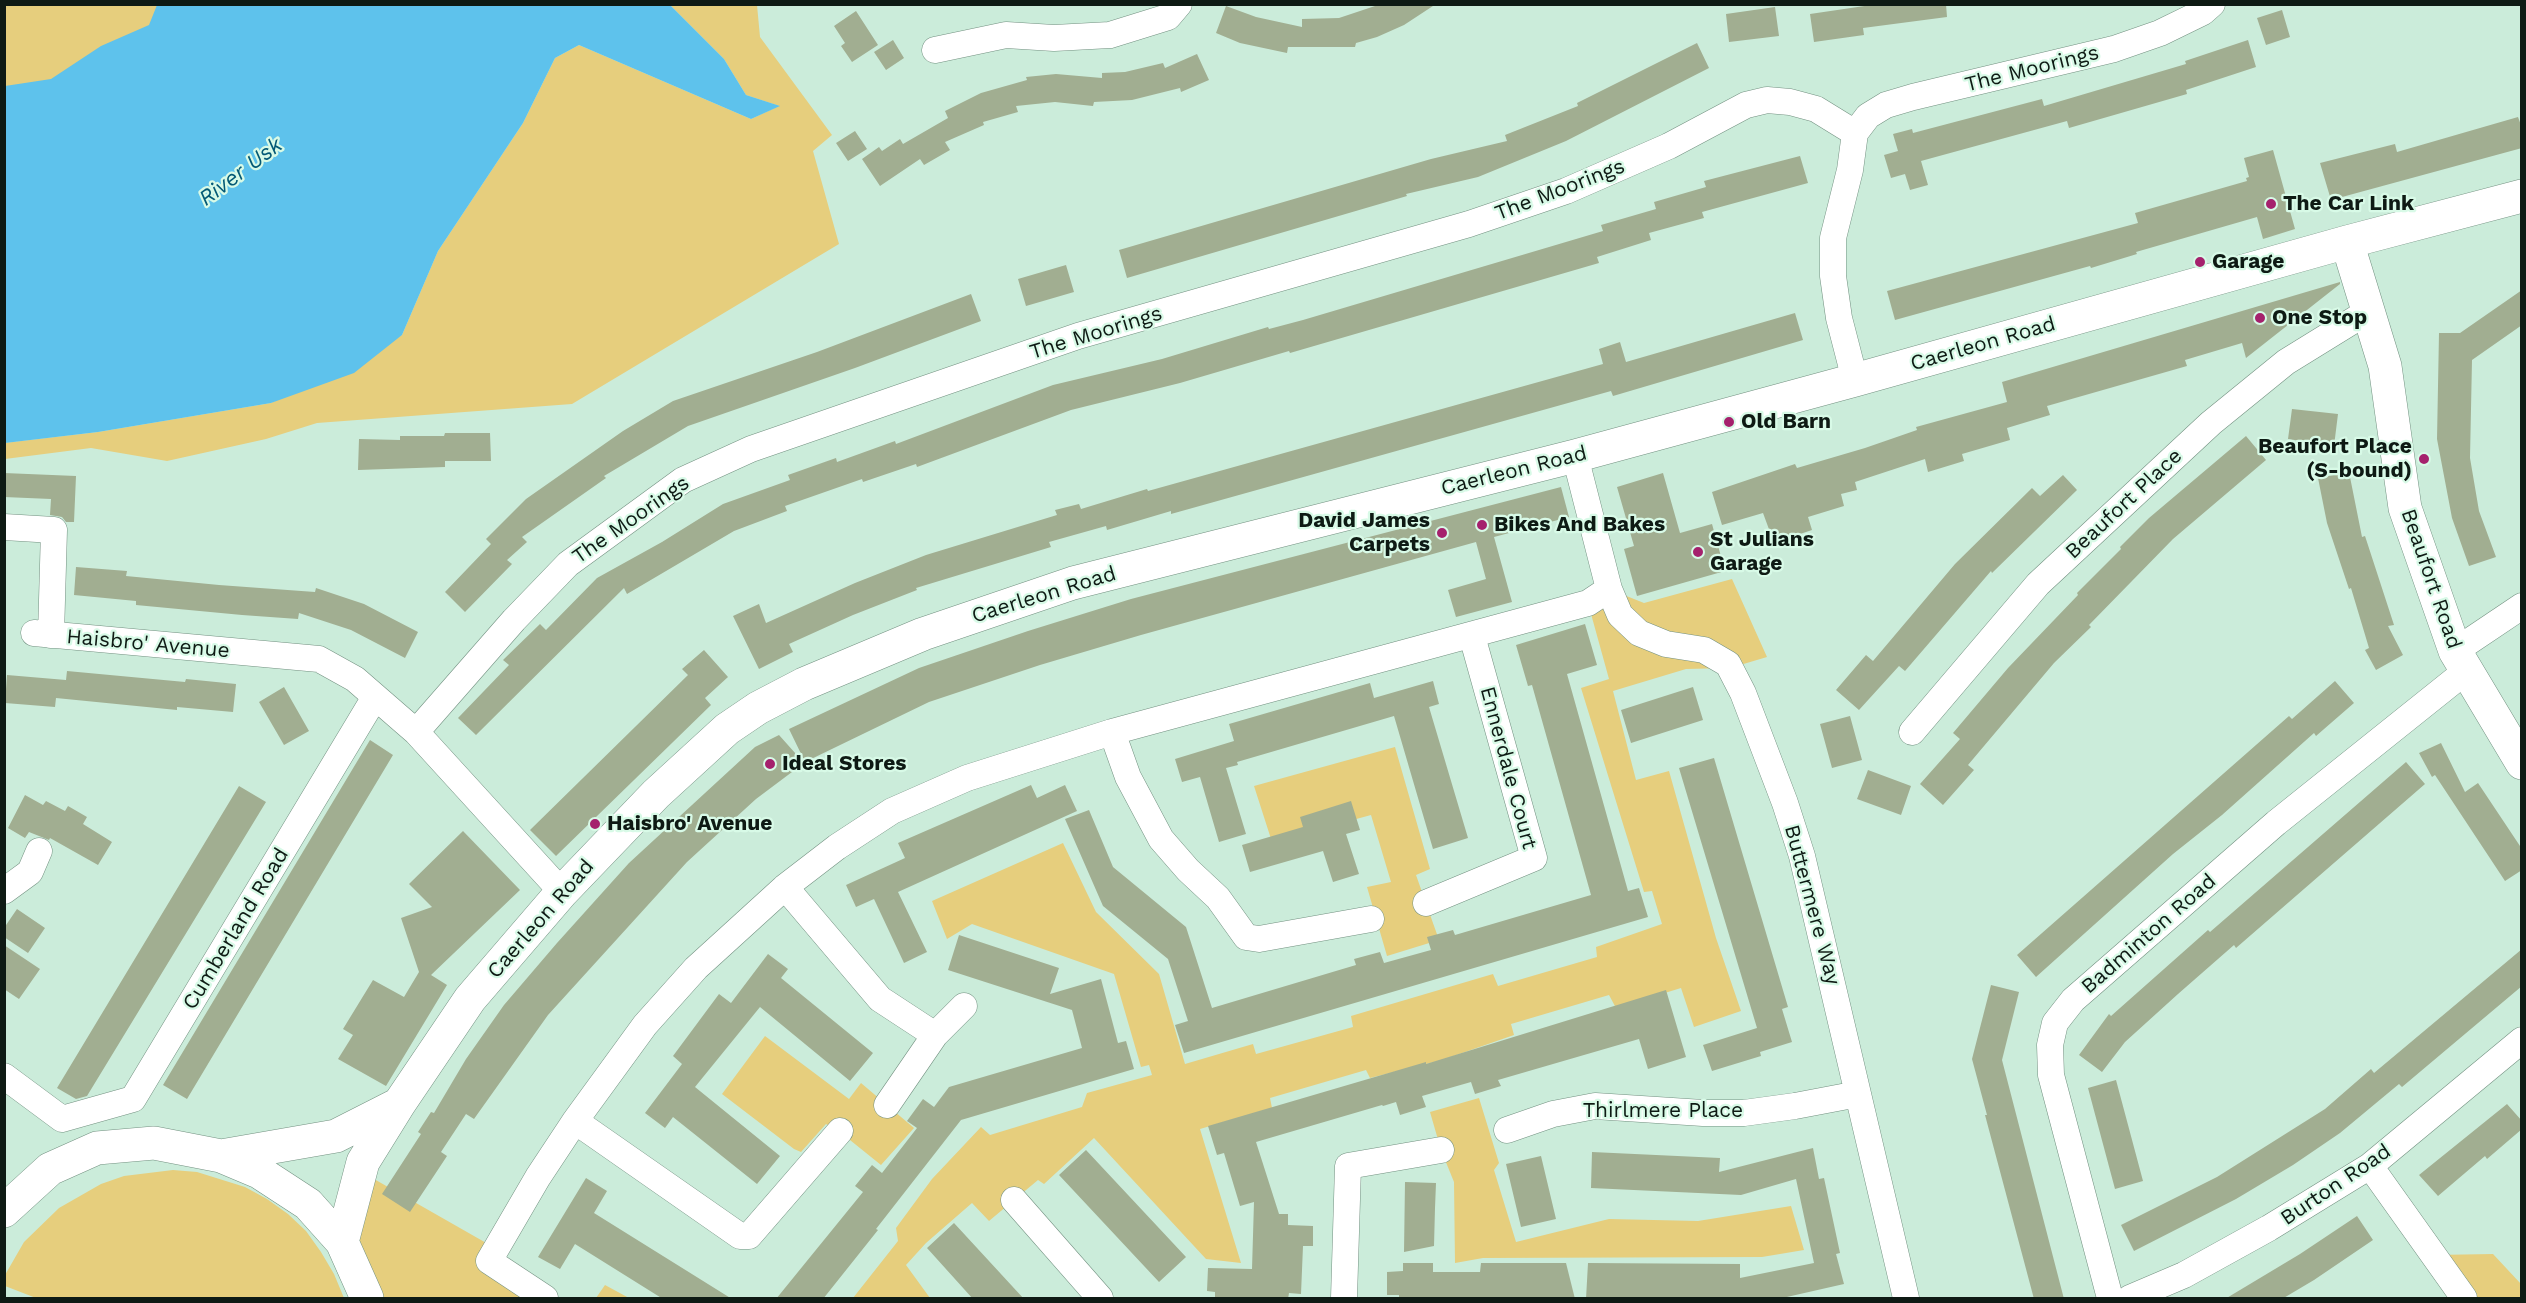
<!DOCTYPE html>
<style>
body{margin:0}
#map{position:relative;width:2526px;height:1303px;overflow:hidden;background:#cbecda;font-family:"Work Sans",sans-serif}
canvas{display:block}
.frame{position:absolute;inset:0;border:6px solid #0e1a14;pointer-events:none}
</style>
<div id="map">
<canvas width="2526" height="1303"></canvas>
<div class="frame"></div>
</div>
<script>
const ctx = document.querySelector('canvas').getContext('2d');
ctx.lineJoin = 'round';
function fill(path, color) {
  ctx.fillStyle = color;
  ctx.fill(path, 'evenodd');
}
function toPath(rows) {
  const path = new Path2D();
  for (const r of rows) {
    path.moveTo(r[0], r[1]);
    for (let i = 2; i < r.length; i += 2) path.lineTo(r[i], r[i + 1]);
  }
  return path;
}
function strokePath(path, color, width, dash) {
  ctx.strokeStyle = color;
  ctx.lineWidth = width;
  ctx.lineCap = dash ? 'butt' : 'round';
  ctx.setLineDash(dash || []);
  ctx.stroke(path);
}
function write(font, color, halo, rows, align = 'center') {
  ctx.font = font + ' "Work Sans",sans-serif';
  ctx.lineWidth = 4.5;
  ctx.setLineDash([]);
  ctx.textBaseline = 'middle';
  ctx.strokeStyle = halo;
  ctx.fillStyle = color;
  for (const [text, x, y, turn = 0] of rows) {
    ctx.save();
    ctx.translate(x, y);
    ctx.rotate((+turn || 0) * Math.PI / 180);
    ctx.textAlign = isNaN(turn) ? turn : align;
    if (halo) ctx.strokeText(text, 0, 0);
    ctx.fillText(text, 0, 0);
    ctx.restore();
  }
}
const green = toPath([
 [4,5,303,5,5,207],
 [670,5,757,5,760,37,832,135,813,151,839,244,572,404,317,423,266,439,167,461,91,448,5,459,4,443,98,432,271,403,402,335,438,251,523,123,555,58,579,45,751,119,779,106,746,95,724,59],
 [1732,579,1767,657,1730,668,1686,669,1613,691,1636,780,1669,771,1716,938,1741,1011,1694,1027,1681,988,1616,1008,1609,995,1511,1024,1514,1035,1442,1060,1370,1078,1366,1070,1270,1098,1272,1108,1200,1129,1241,1263,1206,1259,1094,1138,1044,1184,1038,1180,989,1221,972,1203,926,1243,906,1265,930,1298,853,1298,898,1241,896,1228,932,1179,981,1127,990,1135,1082,1107,1087,1093,1152,1075,1149,1065,1141,1067,1114,974,972,924,947,939,932,901,1063,843,1096,912,1159,974,1185,1064,1253,1044,1256,1054,1353,1027,1351,1016,1493,974,1498,986,1597,957,1596,947,1662,924,1652,891,1644,892,1581,688,1609,679,1588,603,1609,589,1644,603],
 [1395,747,1430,869,1416,875,1439,940,1387,956,1367,887,1391,882,1371,815,1272,842,1254,786],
 [765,1036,849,1099,861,1083,914,1128,881,1165,840,1132,826,1124,801,1152,794,1149,722,1094],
 [1479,1098,1499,1163,1494,1170,1516,1242,1609,1219,1698,1221,1791,1206,1804,1250,1762,1257,1483,1258,1455,1263,1454,1182,1441,1150,1430,1112],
 [173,1170,197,1172,245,1187,267,1199,288,1214,306,1231,321,1252,334,1274,344,1298,36,1298,5,1286,5,1275,24,1242,59,1208,101,1184,124,1176],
 [360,1171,495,1248,545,1298,367,1298,342,1242],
 [2493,1254,2521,1284,2521,1298,2464,1298,2434,1255],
 [605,1285,629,1298,596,1298]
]);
const water = toPath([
 [157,5,670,5,724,59,746,95,780,106,751,119,579,45,555,58,523,123,438,251,402,335,354,373,271,403,98,432,5,443,5,86,51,79,101,46,149,25]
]);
const building = toPath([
 [1381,4,1436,4,1404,25,1377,37,1356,43,1355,47,1288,47,1287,53,1240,43,1216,33,1226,6,1256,17,1302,27,1302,19,1339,18],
 [1878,4,1946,4,1947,17,1863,28,1864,35,1814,42,1810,14],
 [1775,7,1779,36,1729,42,1726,14],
 [2282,10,2290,37,2266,45,2257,18],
 [856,11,878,45,852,62,841,46,845,43,834,26],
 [893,40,904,58,886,70,874,52],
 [2248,40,2256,67,2186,90,2187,94,2069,128,2067,121,1921,161,1928,185,1910,190,1905,174,1891,178,1884,155,1898,151,1893,134,1912,129,1913,133,2042,99,2044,106,2186,64,2185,61],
 [1697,43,1709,68,1566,141,1478,177,1406,194,1407,196,1127,278,1119,250,1431,159,1507,141,1505,135,1578,106,1577,103],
 [1197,54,1209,80,1181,92,1180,88,1132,100,1094,102,1093,106,1055,102,1016,106,1018,112,983,122,984,125,945,142,950,150,924,165,920,159,880,186,862,159,879,147,882,151,900,139,903,144,948,118,945,111,981,93,1027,80,1026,77,1056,74,1102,78,1102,73,1125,72,1163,63,1165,68],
 [2518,117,2522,128,2522,148,2331,200,2320,163,2395,144,2397,152],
 [855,131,867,149,848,161,836,143],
 [2273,150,2295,229,2263,239,2257,217,2136,252,2137,254,2091,268,2090,266,1895,320,1887,291,2138,223,2135,213,2247,181,2246,178,2249,177,2244,158],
 [1800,156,1808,183,1702,212,1704,218,1649,233,1651,240,1597,257,1599,263,1290,353,1289,351,1180,383,1071,410,917,467,916,464,863,482,862,479,785,506,787,511,734,531,627,594,624,588,476,735,458,718,509,665,503,660,540,624,546,630,597,578,662,542,723,504,790,480,788,475,836,458,837,462,895,441,896,444,1053,385,1162,359,1268,327,1269,329,1303,320,1603,231,1601,225,1656,209,1654,202,1706,187,1704,181],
 [1066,265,1074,292,1026,306,1018,279],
 [2340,282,2340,284,2246,358,2242,343,2185,360,2187,366,2047,406,2050,415,2007,428,2010,440,1962,454,1964,461,1928,472,1925,459,1855,482,1857,490,1841,494,1844,506,1808,517,1812,530,1776,542,1773,532,1770,532,1763,513,1722,525,1712,492,1795,464,1797,468,1865,448,1917,430,1916,427,2007,402,2002,382],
 [2522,290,2522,325,2472,360,2470,458,2479,511,2496,557,2469,566,2452,518,2437,439,2439,333,2460,333],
 [971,294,981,321,855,368,688,426,604,476,606,478,522,537,527,542,507,560,512,564,465,612,445,592,491,544,486,539,526,499,623,431,673,401,817,352],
 [1795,313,1803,340,1613,396,1611,391,1171,514,1171,511,1107,530,1106,526,1049,542,1051,547,916,588,917,590,853,615,789,644,793,652,759,669,733,616,759,604,766,623,855,583,926,555,1057,515,1055,510,1079,504,1081,509,1147,489,1148,491,1603,364,1599,349,1620,342,1626,362],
 [2292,409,2338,414,2334,446,2288,439],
 [445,433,490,433,491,461,445,461,445,467,358,470,359,439,400,440,400,436,444,436],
 [2246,436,2266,460,2173,539,2089,625,2091,627,2054,663,1968,765,1974,770,1943,805,1920,784,1960,739,1953,733,2008,668,2078,595,2077,593,2121,549,2120,547,2149,518],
 [2349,472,2362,537,2365,536,2394,625,2388,626,2403,655,2376,670,2365,650,2369,648,2351,588,2349,589,2327,523,2318,478],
 [4,473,76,476,74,522,66,522,62,517,50,515,51,499,4,497],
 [1663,473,1680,533,1712,524,1725,571,1637,596,1624,549,1634,546,1617,487],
 [2063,475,2077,490,1992,573,1991,571,1905,671,1899,666,1859,710,1836,690,1866,655,1873,661,1955,564,2032,488,2040,496],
 [1561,487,1569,517,1494,537,1512,602,1456,617,1448,590,1486,579,1476,542,1141,635,1040,665,929,702,805,762,789,729,919,668,1028,631,1131,599],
 [76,567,127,571,126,576,219,585,315,592,316,588,364,604,418,632,405,658,351,630,299,613,298,619,242,615,136,605,136,601,74,595],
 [1585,624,1597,665,1567,674,1628,891,1639,888,1648,917,1184,1053,1175,1025,1188,1021,1168,959,1103,906,1065,819,1089,810,1113,867,1186,927,1212,1008,1356,965,1354,959,1380,952,1384,963,1431,950,1427,937,1453,930,1455,935,1591,895,1532,685,1528,686,1516,645],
 [704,650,728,677,705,698,711,705,556,856,530,830,688,675,682,669],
 [67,671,185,682,186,679,236,684,233,712,177,707,177,710,56,698,55,707,5,703,7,675,66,680],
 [1433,681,1439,704,1429,707,1468,838,1433,849,1394,716,1237,762,1238,765,1226,768,1246,834,1219,842,1200,777,1182,782,1175,759,1234,741,1229,724,1370,683,1374,698],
 [2335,681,2354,703,2316,736,2314,733,2222,815,2173,854,2036,977,2017,955,2289,716,2292,719],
 [284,687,309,731,284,745,259,702],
 [1693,687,1703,720,1631,743,1621,710],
 [1850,716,1862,760,1832,768,1820,724],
 [779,735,804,763,756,799,687,862,548,1015,474,1119,466,1114,441,1152,447,1156,410,1212,382,1194,421,1134,418,1132,431,1112,434,1113,466,1059,504,1005,557,943,629,863,755,747],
 [370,740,393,755,187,1099,163,1085],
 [2441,743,2465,792,2478,783,2522,849,2522,870,2505,881,2435,775,2432,777,2419,753],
 [1714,758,1788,1007,1782,1009,1792,1042,1760,1052,1761,1056,1712,1071,1703,1045,1757,1028,1679,768],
 [2406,762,2425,784,2236,948,2234,945,2178,994,2125,1042,2102,1072,2079,1055,2109,1014,2111,1016,2208,930,2210,932],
 [1868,770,1911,786,1901,815,1857,799],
 [1031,785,1037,798,1065,785,1077,811,898,892,927,952,904,963,874,899,856,907,846,885,905,858,898,843],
 [239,786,266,802,87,1096,76,1099,57,1088],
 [25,795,43,805,46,801,65,811,68,806,87,817,83,824,112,842,98,865,50,838,49,840,29,832,25,838,8,828],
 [1351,801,1360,830,1346,834,1359,874,1333,882,1323,851,1250,872,1242,845,1303,827,1300,817],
 [463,831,520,890,431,975,447,985,386,1086,338,1059,353,1035,343,1029,373,980,404,997,419,972,401,918,432,907,409,884],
 [17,909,45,928,28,953,4,937,4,928],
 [959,935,1059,968,1050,994,1101,979,1118,1043,1126,1041,1134,1069,961,1120,876,1229,878,1230,823,1299,776,1299,863,1192,855,1186,872,1165,882,1173,917,1128,907,1121,923,1099,934,1107,949,1087,1082,1048,1072,1010,948,970],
 [4,945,40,969,19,999,4,989],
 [2522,949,2522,986,2402,1087,2399,1084,2340,1133,2293,1165,2236,1199,2134,1251,2121,1225,2217,1177,2325,1109,2371,1069,2374,1073],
 [768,954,788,969,781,978,873,1053,850,1081,760,1007,695,1087,780,1156,757,1184,673,1117,665,1128,645,1113,682,1064,673,1056,719,994,731,1003],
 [1991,985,2019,992,2002,1060,2064,1299,2034,1299,1985,1115,1987,1115,1972,1059],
 [1666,990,1686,1057,1648,1069,1639,1039,1498,1080,1501,1086,1475,1094,1471,1082,1422,1096,1426,1107,1400,1115,1396,1102,1383,1106,1382,1105,1256,1142,1279,1214,1288,1214,1288,1225,1313,1226,1313,1246,1303,1246,1301,1294,1289,1293,1288,1299,1215,1299,1215,1292,1207,1291,1208,1268,1252,1269,1254,1202,1240,1206,1224,1153,1217,1155,1208,1126,1426,1062,1426,1064],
 [2116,1080,2143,1181,2115,1189,2088,1088],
 [2507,1104,2522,1121,2522,1129,2487,1159,2485,1156,2438,1196,2419,1175],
 [1813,1148,1819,1179,1824,1178,1840,1253,1836,1254,1844,1284,1778,1299,1586,1299,1588,1263,1740,1264,1740,1278,1814,1263,1796,1179,1741,1195,1591,1188,1592,1152,1720,1158,1719,1172],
 [1086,1150,1186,1257,1159,1282,1059,1175],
 [1541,1156,1556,1219,1521,1227,1506,1164],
 [586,1178,607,1191,594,1213,732,1299,663,1299,575,1244,560,1269,538,1257],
 [1405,1182,1436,1183,1435,1208,1434,1246,1404,1252],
 [2357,1216,2373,1240,2314,1280,2282,1299,2225,1299,2300,1254],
 [954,1223,1024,1299,973,1299,927,1248],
 [1403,1263,1433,1263,1433,1272,1480,1272,1481,1263,1566,1263,1575,1299,1399,1299,1399,1295,1387,1295,1387,1272,1403,1271]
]);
const street = toPath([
 [935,50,1006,35,1054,38,1110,35,1168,17,1179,4],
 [1855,380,1839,318,1833,276,1833,238,1850,170,1855,133,1868,116,1886,105,1913,97,2114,49,2160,33,2203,12,2212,4],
 [1575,456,1609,589,1620,615,1639,633,1666,644,1704,650,1728,664,1743,693,1785,803,1802,856,1906,1298],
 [4,527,54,530,51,635],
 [34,633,319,659,355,679,416,732,562,892],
 [2455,651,2522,606],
 [416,732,514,620,568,564,683,480,751,449,1078,336,1469,224,1566,191,1669,146,1746,105,1767,100,1790,102,1816,109,1855,133],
 [1112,732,1128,777,1161,839,1188,870,1218,898,1246,937,1259,939,1371,919],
 [1912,732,2038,584,2211,423,2286,362,2367,312],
 [785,887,880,999,935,1035,887,1105],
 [4,891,30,872,39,851],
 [1426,903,1534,858,1472,636],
 [935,1035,964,1006],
 [4,1076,62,1119,133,1099,375,697],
 [575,1121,740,1236,749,1236,840,1131],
 [1507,1130,1553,1114,1595,1106,1703,1113,1744,1113,1795,1106,1858,1094],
 [2370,1166,2464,1298],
 [1014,1200,1100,1298],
 [545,1298,489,1261,538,1177,575,1121,645,1025,696,968,785,887,837,847,892,811,967,778,1112,732,1588,603,1609,589],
 [1344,1298,1348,1166,1441,1150],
 [2110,1298,2051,1075,2050,1045,2055,1023,2073,1000,2276,823,2466,671],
 [2130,1298,2184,1275,2269,1228,2370,1166,2522,1040]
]);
const secondary = toPath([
 [2347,242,2385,366,2405,508,2455,651,2522,763],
 [221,1156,336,1136,399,1104],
 [4,1211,50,1169,97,1148,154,1143,221,1156,259,1172,308,1204,342,1242,367,1298],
 [342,1242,363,1162,399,1104,470,999,562,892,656,794,727,729,758,708,804,684,923,634,1073,583,1575,456,1855,380,2347,242,2522,196]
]);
const markers = [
 [2271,204,6,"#a5216d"],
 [2200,262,6,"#a5216d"],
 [2260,318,6,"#a5216d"],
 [1729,422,6,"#a5216d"],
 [2424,459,6,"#a5216d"],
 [1482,525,6,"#a5216d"],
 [1442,533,6,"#a5216d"],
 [1698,552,6,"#a5216d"],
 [770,764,6,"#a5216d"],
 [595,824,6,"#a5216d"]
];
const streetNames = [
 ["The Moorings",2032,69,-14],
 ["The Moorings",1560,190,-21],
 ["The Moorings",1096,333,-17],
 ["Caerleon Road",1983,344,-16],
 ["Caerleon Road",1514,471,-14],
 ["Beaufort Place",2124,504,-43],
 ["The Moorings",631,520,-35],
 ["Beaufort Road",2431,579,71],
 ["Caerleon Road",1044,595,-17],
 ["Haisbro' Avenue",148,644,5],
 ["Ennerdale Court",1508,768,75],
 ["Buttermere Way",1812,905,75],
 ["Caerleon Road",541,919,-49],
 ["Cumberland Road",236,929,-59],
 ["Badminton Road",2149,934,-41],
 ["Thirlmere Place",1663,1111],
 ["Burton Road",2336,1185,-34]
];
const poiNames = [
 ["The Car Link",2283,204],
 ["Garage",2212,262],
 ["One Stop",2272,318],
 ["Old Barn",1741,422],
 ["Beaufort Place",2412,447,"right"],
 ["(S-bound)",2412,471,"right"],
 ["David James",1430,521,"right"],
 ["Carpets",1430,545,"right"],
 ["Bikes And Bakes",1494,525],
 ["St Julians",1710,540],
 ["Garage",1710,564],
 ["Ideal Stores",782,764],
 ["Haisbro' Avenue",607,824]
];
const waterNames = [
 ["River Usk",241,172,-37]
];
fill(green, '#e6ce7d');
fill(water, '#5ec2ec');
fill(building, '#a1ae91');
strokePath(street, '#739181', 27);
strokePath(secondary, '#739181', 34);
strokePath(street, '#fff', 26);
strokePath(secondary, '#fff', 33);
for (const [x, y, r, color] of markers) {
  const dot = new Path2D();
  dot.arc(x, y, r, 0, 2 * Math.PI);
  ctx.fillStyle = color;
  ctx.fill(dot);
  strokePath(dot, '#d8fae7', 2);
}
write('21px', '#0e1a14', '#d8fae7', streetNames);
write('bold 21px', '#0e1a14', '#d8fae7', poiNames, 'left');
write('italic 22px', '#035976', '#d8fae7', waterNames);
</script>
